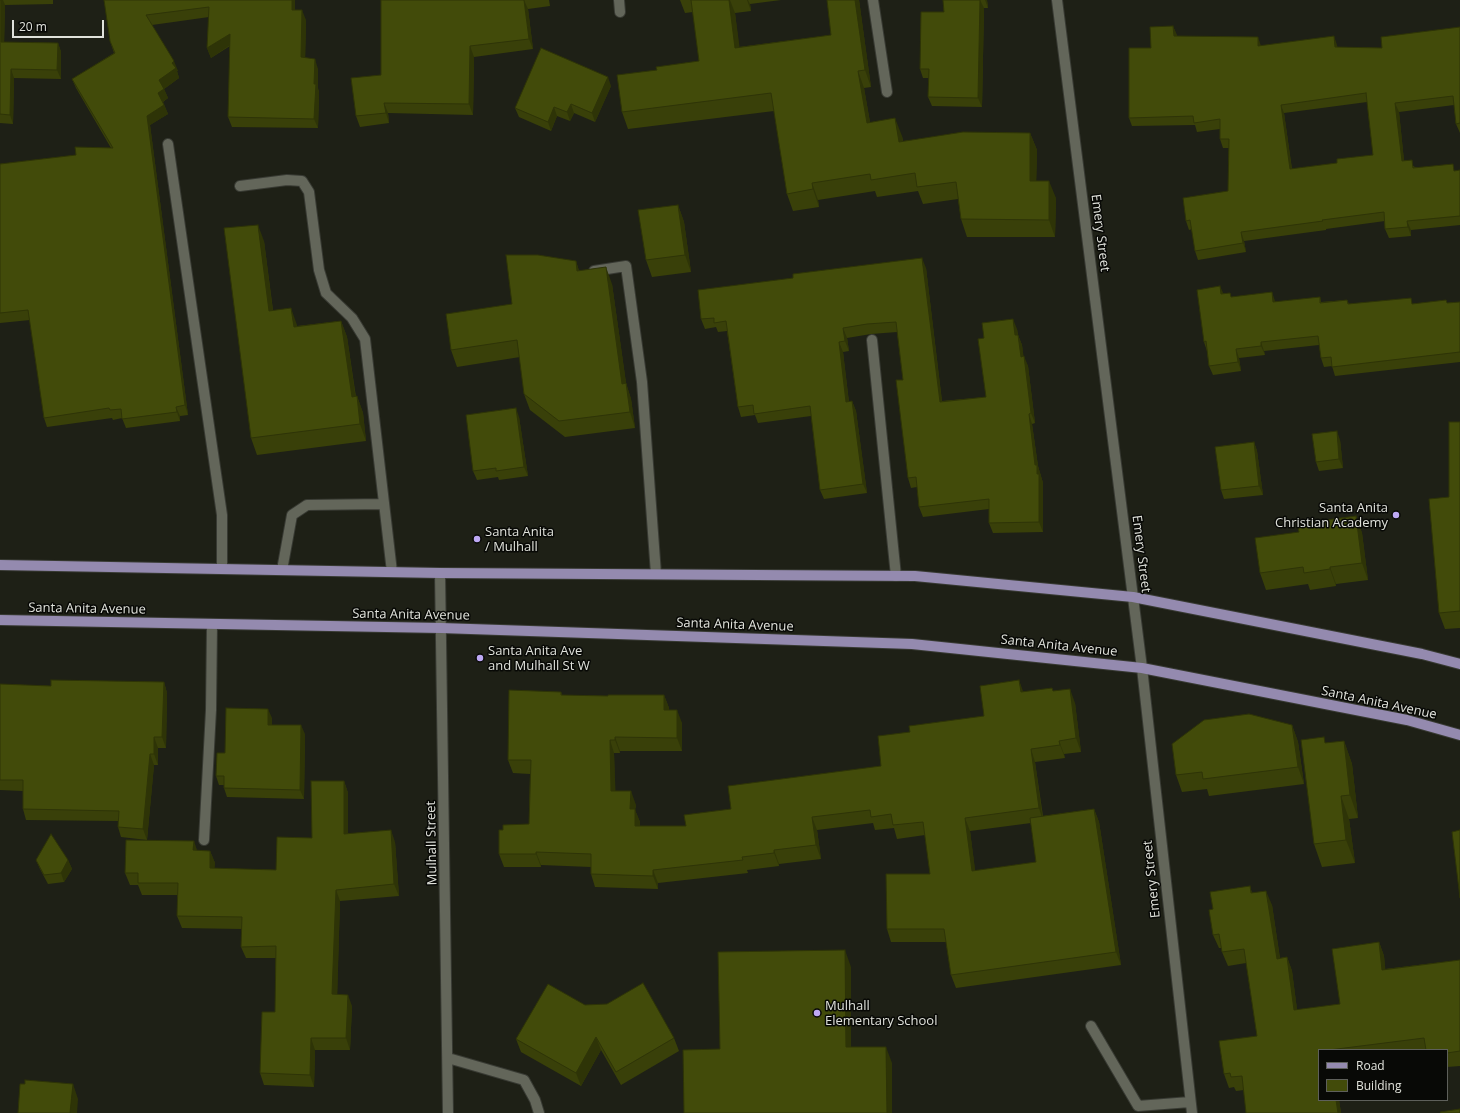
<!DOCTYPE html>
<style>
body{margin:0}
#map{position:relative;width:1460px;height:1113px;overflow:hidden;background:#1e2016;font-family:"Open Sans",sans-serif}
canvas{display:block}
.legend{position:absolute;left:1318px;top:1049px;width:130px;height:52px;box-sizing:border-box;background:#080906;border:1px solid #5e605b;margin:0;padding:5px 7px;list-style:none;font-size:12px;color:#e0e2db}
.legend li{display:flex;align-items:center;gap:8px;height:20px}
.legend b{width:20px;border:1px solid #5e605b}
.scale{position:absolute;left:12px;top:20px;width:92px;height:18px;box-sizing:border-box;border:2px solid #e0e2db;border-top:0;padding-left:5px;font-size:12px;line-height:14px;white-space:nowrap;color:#e0e2db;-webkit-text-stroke:3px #080906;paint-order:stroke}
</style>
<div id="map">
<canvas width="1460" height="1113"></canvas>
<ul class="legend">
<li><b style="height:5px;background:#948aaf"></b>Road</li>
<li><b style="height:11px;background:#424b0a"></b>Building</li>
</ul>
<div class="scale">20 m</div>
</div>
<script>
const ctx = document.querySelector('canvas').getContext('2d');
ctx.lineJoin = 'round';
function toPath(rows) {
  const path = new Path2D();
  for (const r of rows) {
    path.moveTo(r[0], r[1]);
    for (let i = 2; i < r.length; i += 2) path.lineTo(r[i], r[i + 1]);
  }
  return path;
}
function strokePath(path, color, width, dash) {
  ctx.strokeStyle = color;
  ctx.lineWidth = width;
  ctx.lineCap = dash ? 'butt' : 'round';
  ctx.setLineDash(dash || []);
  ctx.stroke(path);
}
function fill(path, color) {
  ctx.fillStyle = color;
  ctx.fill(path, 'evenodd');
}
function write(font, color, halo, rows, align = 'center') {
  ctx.font = font + ' "Open Sans",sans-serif';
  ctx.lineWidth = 3;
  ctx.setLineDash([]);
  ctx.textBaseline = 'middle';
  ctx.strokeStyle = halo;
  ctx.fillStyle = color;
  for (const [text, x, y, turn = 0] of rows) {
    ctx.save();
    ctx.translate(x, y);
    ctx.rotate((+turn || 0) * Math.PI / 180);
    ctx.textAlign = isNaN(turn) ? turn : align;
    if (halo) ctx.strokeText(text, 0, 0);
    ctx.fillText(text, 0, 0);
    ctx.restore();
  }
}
const minor = toPath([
 [619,0,620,12],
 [873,0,887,92],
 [1057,0,1142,668,1192,1113],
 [168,144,222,515,222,569],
 [240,186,287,180,302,181,309,192,319,270,326,293,352,318,365,339,392,572],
 [594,271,626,266,642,382,656,574],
 [872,340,896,576],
 [282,570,292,515,307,505,384,504],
 [440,573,448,1113],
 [204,840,211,710,212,624],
 [1091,1026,1138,1106,1190,1102],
 [448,1058,524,1080,535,1100,539,1113]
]);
const major = toPath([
 [0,565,440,573,915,576,1133,597,1422,654,1460,664],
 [0,620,441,628,912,644,1142,668,1407,720,1460,735]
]);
const wall = toPath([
 [0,0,53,0,53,4,5,5,4,42,58,43,61,52,61,79,14,78,13,124,0,123],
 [104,0,295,10,306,20,305,58,318,69,318,88,319,93,318,128,232,127,228,117,230,46,211,58,207,48,209,17,152,25,178,71,177,71,179,78,164,89,168,98,163,102,168,114,150,125,188,415,180,416,180,421,126,428,122,418,113,420,112,418,47,427,44,418,30,320,0,323,0,164,76,155,111,148,76,88,72,79,114,53,110,41],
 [381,0,549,0,550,6,528,9,533,49,474,57,473,115,388,113,389,123,360,127,356,116,381,75],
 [680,0,781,0,750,4,751,11,735,13,739,47,831,35,827,0,859,0,871,87,864,88,870,122,902,136,903,141,1030,133,1037,150,1036,181,1056,198,1055,237,967,237,961,219,958,199,923,204,918,191,877,197,875,191,818,200,819,207,793,211,787,194,774,111,628,129,622,112,657,70,699,61,693,12,685,13],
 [943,0,987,0,988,8,984,8,982,107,932,106,928,97,929,78,923,78,920,69,944,12],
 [1173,26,1177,36,1261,46,1337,45,1337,47,1382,48,1460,27,1460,133,1456,124,1454,105,1399,112,1404,161,1415,167,1456,171,1460,170,1460,225,1411,230,1411,236,1389,238,1385,229,1385,221,1326,229,1326,230,1244,241,1246,252,1198,260,1195,251,1192,229,1189,230,1186,221,1228,191,1229,148,1223,148,1220,139,1220,129,1197,132,1195,125,1132,126,1129,118,1151,48],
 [1367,102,1373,155,1337,163,1292,169,1284,113],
 [611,86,595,122,574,113,570,121,557,116,551,131,519,117,515,108],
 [678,205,684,222,691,272,652,277,646,260],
 [264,241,273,310,297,325,297,326,341,321,347,337,356,397,357,396,363,413,366,441,257,455,251,438],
 [576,261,579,271,612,284,626,383,631,399,635,428,565,437,530,410,524,394,520,357,457,367,451,350,512,304],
 [926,268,942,401,986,397,984,338,1017,329,1018,335,1022,345,1023,356,1028,366,1035,423,1032,424,1038,466,1043,483,1043,532,993,533,989,523,989,509,923,517,919,507,917,487,911,488,908,478,903,380,897,332,871,334,847,338,849,351,843,352,849,402,852,401,856,411,867,493,824,499,820,490,811,416,758,423,755,415,741,417,738,407,727,331,718,332,716,327,705,329,701,319],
 [1230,293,1231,297,1275,301,1275,302,1320,297,1321,302,1347,300,1349,304,1413,304,1446,300,1447,303,1460,302,1460,362,1335,376,1332,366,1324,367,1321,358,1319,345,1264,351,1265,355,1239,358,1241,371,1213,375,1209,366,1207,351,1204,342,1223,294],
 [519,417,528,476,499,480,498,477,477,480,473,471],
 [1460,422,1460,628,1445,629,1439,613,1449,497],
 [1340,440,1343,468,1319,471,1316,462],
 [1254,442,1257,451,1263,495,1224,499,1221,490],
 [1356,516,1362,533,1368,580,1336,584,1336,586,1310,590,1308,584,1266,590,1260,573,1299,532],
 [164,682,167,693,166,748,158,748,158,765,154,765,147,840,121,837,118,827,118,821,26,820,23,809,23,791,0,790,0,684,51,686],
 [1054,691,1075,703,1081,752,1064,754,1065,758,1035,762,1043,816,1094,809,1099,822,1121,965,956,988,951,975,946,942,891,942,887,929,930,874,925,835,897,839,894,828,875,830,873,823,817,830,821,859,779,864,779,866,747,870,748,873,658,883,658,889,595,887,591,874,591,867,541,865,541,867,504,867,499,854,503,830,529,824,530,774,513,773,508,760,561,692,562,695,608,696,664,695,669,708,669,710,682,723,682,751,620,751,620,753,614,753,615,791,636,805,635,810,640,822,640,826,686,826,731,809,881,766,910,732,984,716,1023,692],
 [1031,823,1036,862,975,871,970,831],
 [272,718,272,725,305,734,304,799,227,797,224,788,224,785,219,785,216,776,225,753],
 [1292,725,1298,742,1304,784,1209,796,1207,789,1182,792,1176,775],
 [1344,741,1352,764,1358,818,1349,819,1355,863,1322,867,1314,844,1327,743],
 [344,781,348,793,348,833,395,842,399,896,340,901,337,994,352,1006,350,1050,315,1050,314,1087,264,1085,260,1073,275,1012,276,958,246,958,241,947,242,929,182,928,177,916,177,895,142,895,138,885,130,885,125,873,197,851,210,851,215,863,214,868,276,870,312,838],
 [36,860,68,860,72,869,64,882,48,884,40,869],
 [1250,886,1252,893,1272,905,1280,958,1287,957,1292,971,1297,1010,1340,1004,1379,942,1384,956,1385,969,1460,960,1460,1066,1447,1067,1447,1050,1319,1050,1319,1100,1339,1100,1341,1113,1246,1113,1244,1090,1236,1091,1234,1087,1229,1088,1224,1074,1257,1036,1246,963,1228,966,1222,952,1222,948,1219,948,1213,935,1213,909],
 [585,1005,674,1038,679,1051,621,1085,601,1050,581,1086,521,1052,516,1039]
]);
const shadedWall = toPath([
 [1,0,3,0,5,5,4,51,1,42],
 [292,0,295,0,295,19,292,10],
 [524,0,528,9,533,49,529,39],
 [729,0,730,0,735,13,742,65,735,48],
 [747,0,748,0,750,4,751,11],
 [855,0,859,0,871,87,865,70],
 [980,0,984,8,982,107,978,98],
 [985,0,987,0,988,8],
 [302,10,306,20,305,67,301,57],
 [1173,26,1177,35,1177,45,1174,36],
 [230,34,233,43,211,58,207,48],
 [1334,36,1337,45,1339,56,1335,47],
 [1258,37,1261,46,1258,46],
 [58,43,61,52,61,79,57,70],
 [470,46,474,57,473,115,469,104],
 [315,59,318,69,318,88,319,93,318,128,314,119,314,84],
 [174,61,178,71,177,71,179,78,164,89,168,98,161,103,158,93,159,80,172,63],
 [11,69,14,78,13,124,10,115],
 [858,71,864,88,873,140,867,123],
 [608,77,611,86,595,122,592,113],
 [384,103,388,113,389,123,386,113],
 [1395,103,1399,112,1405,170,1402,161],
 [571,104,574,113,570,121,567,112],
 [164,105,168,114,150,125,188,415,185,405,147,116],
 [1281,105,1284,113,1293,178,1290,169],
 [554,107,557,116,551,131,548,122],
 [895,118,902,136,905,159,899,142],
 [1030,133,1037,150,1036,198,1030,181],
 [1049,181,1056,198,1055,237,1049,220],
 [812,183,818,200,819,207,813,189],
 [678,205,684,222,691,272,685,255],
 [1407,221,1411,230,1411,236,1408,227],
 [258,225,264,241,275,328,269,311],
 [1241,232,1244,241,1246,252,1243,243],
 [922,258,926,268,943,411,940,402],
 [576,261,581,277,577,271],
 [606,267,612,284,626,383,631,399,635,428,630,412,622,384],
 [1220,286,1224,295,1221,294],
 [1272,292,1275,301,1277,311,1273,302],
 [291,308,297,325,300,344,294,327],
 [1013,319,1017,329,1019,345,1015,335],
 [341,321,347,337,358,414,352,397],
 [843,328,847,338,849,351,845,341],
 [1018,335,1022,345,1025,366,1021,357],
 [839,342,843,352,850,412,846,402],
 [1261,342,1264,351,1265,355,1261,346],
 [1236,349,1239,358,1241,371,1238,362],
 [1024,356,1028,366,1035,423,1031,413],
 [357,396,363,413,366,441,360,424],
 [852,401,856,411,867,493,863,484],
 [176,407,180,416,180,421,177,412],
 [516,408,519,417,528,476,524,467],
 [1029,414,1032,424,1038,466,1043,483,1043,532,1039,522,1037,474,1035,465],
 [1337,431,1340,440,1343,468,1339,459],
 [1254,442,1257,451,1263,495,1259,486],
 [1356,516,1362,533,1368,580,1362,563],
 [1330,567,1336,584,1336,586,1330,569],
 [1019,680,1024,694,1021,692],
 [164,682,167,693,166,748,162,737],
 [1070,689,1075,703,1081,752,1076,738],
 [664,695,669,708,669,724,664,710],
 [268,709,272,718,272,734,268,725],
 [677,710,682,723,682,751,677,738],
 [301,725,305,734,304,799,300,790],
 [1292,725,1298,742,1304,784,1298,767],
 [154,737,158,748,158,765,154,754],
 [615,737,620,751,620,753,615,740],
 [610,740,614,753,616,804,611,791],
 [1059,741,1064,754,1065,758,1060,745],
 [1344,741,1352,764,1358,818,1350,795],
 [1031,749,1035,762,1043,821,1039,808],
 [150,754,154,765,147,840,143,829],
 [344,781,348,793,348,846,344,834],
 [631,791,636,805,635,810,640,822,640,839,630,809],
 [1341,796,1349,819,1355,863,1346,840],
 [1094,809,1099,822,1121,965,1116,952],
 [812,817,817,830,821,859,816,845],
 [965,818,970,831,977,884,972,871],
 [391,830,395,842,399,896,394,884],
 [194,841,198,853,193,850],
 [774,850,779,864,779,866,774,853],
 [210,851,215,863,214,880,210,868],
 [536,852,541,865,541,867,536,854],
 [68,860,72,869,64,882,61,873],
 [653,870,658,883,658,889,653,876],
 [336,890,340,901,337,1006,332,994],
 [1266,891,1272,905,1282,973,1277,959],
 [1379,942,1384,956,1387,984,1382,970],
 [845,950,851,967,851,1064,846,1047],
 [1287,957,1292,971,1299,1024,1294,1010],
 [348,995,352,1006,350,1050,346,1038],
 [596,1037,601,1050,581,1086,576,1073],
 [311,1038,315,1050,314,1087,310,1075],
 [886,1047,892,1063,892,1113,887,1113],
 [73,1084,78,1099,77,1113,70,1113],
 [1336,1100,1339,1100,1341,1113,1338,1113]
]);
const building = toPath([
 [0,0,1,0,1,42,58,43,57,70,11,69,10,115,0,114,0,0],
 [104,0,292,0,292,10,302,10,301,57,315,59,314,84,316,84,314,119,228,117,230,34,207,48,209,7,146,15,174,61,172,63,176,68,159,80,164,89,158,93,164,105,147,116,185,405,176,407,177,412,122,419,121,409,110,410,109,408,44,418,28,310,0,313,0,164,76,155,75,147,113,148,72,79,115,53,110,41,104,0],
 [381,0,524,0,529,39,470,46,469,104,384,103,386,113,356,116,351,78,381,75,381,0],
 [691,0,729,0,735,48,831,35,827,0,855,0,865,70,858,71,867,123,895,118,899,142,963,132,1030,133,1030,181,1049,181,1049,220,961,219,956,182,917,187,915,173,871,180,870,174,812,183,813,189,787,194,771,93,622,112,617,75,657,70,656,67,699,61,691,0],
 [943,0,980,0,978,98,928,97,929,69,920,69,921,12,944,12,943,0],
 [1173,26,1174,36,1258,37,1258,46,1334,36,1335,47,1382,48,1381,37,1460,27,1460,123,1456,124,1453,96,1395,103,1402,161,1412,160,1413,168,1453,164,1454,171,1460,170,1460,216,1407,221,1408,227,1385,229,1384,212,1322,220,1323,221,1241,232,1243,243,1195,251,1190,220,1186,221,1183,198,1228,191,1229,139,1220,139,1220,119,1194,123,1193,116,1129,118,1129,48,1151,48,1150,27,1173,26],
 [1366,93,1373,155,1337,159,1337,163,1290,169,1281,105,1366,93],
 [541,48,608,77,592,113,571,104,567,112,554,107,548,122,515,108,541,48],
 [678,205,685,255,646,260,638,210,678,205],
 [258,225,269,311,291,308,294,327,341,321,352,397,357,396,360,424,251,438,224,228,258,225],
 [506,255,538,255,576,261,577,271,606,267,622,384,626,383,630,412,559,421,524,394,517,340,451,350,446,314,512,304,506,255],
 [922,258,940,402,986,397,978,339,984,338,982,323,1013,319,1015,335,1018,335,1021,357,1024,356,1031,413,1029,414,1035,465,1037,465,1037,474,1039,474,1039,522,989,523,989,499,919,507,916,477,908,478,896,380,903,380,896,322,867,324,843,328,845,341,839,342,846,402,852,401,863,484,820,490,810,406,754,414,753,405,738,407,726,321,714,323,714,318,701,319,698,290,793,278,793,274,922,258],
 [1220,286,1221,294,1230,293,1231,297,1272,292,1273,302,1320,297,1320,303,1347,300,1348,304,1411,298,1412,304,1446,300,1447,303,1460,302,1460,352,1332,367,1331,357,1321,358,1318,336,1261,342,1261,346,1236,349,1238,362,1209,366,1206,341,1204,342,1197,290,1220,286],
 [516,408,524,467,496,471,496,468,473,471,466,415,516,408],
 [1449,422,1460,422,1460,611,1439,613,1429,499,1449,497,1449,422],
 [1337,431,1339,459,1316,462,1312,434,1337,431],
 [1254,442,1259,486,1221,490,1215,447,1254,442],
 [1356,516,1362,563,1330,567,1330,569,1304,573,1303,567,1260,573,1255,538,1299,532,1297,524,1356,516],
 [51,680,164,682,162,737,154,737,154,754,150,754,143,829,118,827,119,811,23,809,23,780,0,780,0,684,51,686,51,680],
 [1019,680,1021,692,1052,688,1053,691,1070,689,1076,738,1059,741,1060,745,1031,749,1039,808,965,818,972,871,1036,862,1030,818,1094,809,1116,952,951,975,944,929,887,929,886,874,930,874,923,822,893,825,891,814,871,817,870,810,812,817,816,845,774,850,774,853,742,857,743,860,653,870,653,876,591,874,591,854,536,852,536,854,499,854,499,830,503,830,503,825,529,824,531,760,508,760,509,690,561,692,561,695,608,696,608,695,664,695,664,710,677,710,677,738,615,737,615,740,610,740,611,791,631,791,630,809,635,809,635,826,686,826,684,815,731,809,728,786,881,766,878,736,910,732,909,726,984,716,980,686,1019,680],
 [226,708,268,709,268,725,301,725,300,790,224,788,224,776,216,776,217,753,225,753,226,708],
 [1249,714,1292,725,1298,767,1203,779,1202,772,1176,775,1172,744,1204,720,1249,714],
 [1324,737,1325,743,1344,741,1350,795,1341,796,1346,840,1314,844,1301,740,1324,737],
 [311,781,344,781,344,834,391,830,394,884,336,890,332,994,348,995,346,1038,311,1038,310,1075,260,1073,262,1012,275,1012,276,946,241,947,242,917,177,916,178,883,138,883,138,873,125,873,126,840,194,841,193,850,210,851,210,868,276,870,277,837,312,838,311,781],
 [1460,830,1460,898,1452,832,1460,830],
 [51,834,68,860,61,873,44,875,36,860,51,834],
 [1250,886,1251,893,1266,891,1277,959,1287,957,1294,1010,1340,1004,1332,949,1379,942,1382,970,1460,960,1460,1051,1447,1053,1447,1050,1426,1050,1424,1038,1329,1050,1319,1050,1319,1100,1336,1100,1338,1113,1246,1113,1242,1076,1231,1077,1230,1073,1224,1074,1219,1041,1257,1036,1244,949,1222,952,1219,934,1213,935,1209,910,1213,909,1210,892,1250,886],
 [845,950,846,1047,886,1047,887,1113,684,1113,683,1050,720,1049,718,952,845,950],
 [643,983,674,1038,616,1072,596,1037,576,1073,516,1039,548,984,585,1005,607,1004,643,983],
 [25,1080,73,1084,70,1113,18,1113,20,1084,25,1084,25,1080],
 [1460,1109,1460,1113,1441,1113,1440,1112,1460,1109]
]);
const markers = [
 [1396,515,4,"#bea9f5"],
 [477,539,4,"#bea9f5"],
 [480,658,4,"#bea9f5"],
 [817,1013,4,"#bea9f5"]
];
const streetNames = [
 ["Emery Street",1100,233,83],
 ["Emery Street",1141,554,83],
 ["Santa Anita Avenue",87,609,1],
 ["Santa Anita Avenue",411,615,1],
 ["Santa Anita Avenue",735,625,2],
 ["Santa Anita Avenue",1059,646,6],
 ["Santa Anita Avenue",1379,703,12],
 ["Mulhall Street",432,843,-91],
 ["Emery Street",1152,879,-96]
];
const poiNames = [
 ["Santa Anita",1388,508,"right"],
 ["Christian Academy",1388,523,"right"],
 ["Santa Anita",485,532],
 ["/ Mulhall",485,547],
 ["Santa Anita Ave",488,651],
 ["and Mulhall St W",488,666],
 ["Mulhall",825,1006],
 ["Elementary School",825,1021]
];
strokePath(minor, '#383a33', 12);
strokePath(major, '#383a33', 12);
strokePath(minor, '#63665a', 10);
strokePath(major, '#948aaf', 10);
fill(wall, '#394009');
fill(shadedWall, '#2e3407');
fill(building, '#424b0a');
strokePath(building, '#2e3407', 1);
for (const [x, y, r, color] of markers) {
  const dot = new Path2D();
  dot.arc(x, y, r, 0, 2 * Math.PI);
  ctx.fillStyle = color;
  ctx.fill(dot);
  strokePath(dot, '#080906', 1.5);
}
write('13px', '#e0e2db', '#080906', streetNames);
write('13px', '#e0e2db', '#080906', poiNames, 'left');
</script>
